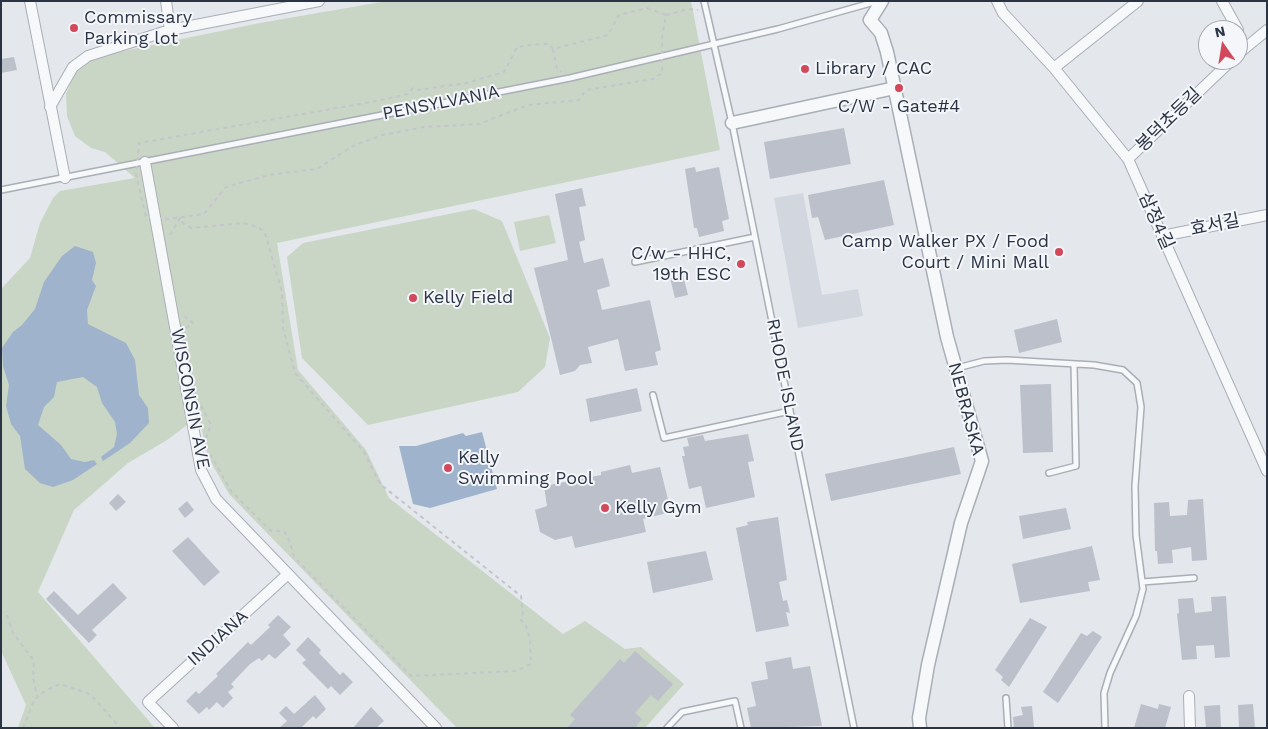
<!DOCTYPE html>
<meta charset="utf-8">
<style>
body{margin:0}
#map{position:relative;width:1268px;height:729px;overflow:hidden;background:#e4e7ec;font-family:"Work Sans",sans-serif}
canvas{display:block}
.frame{position:absolute;inset:0;border:2px solid #2b3445;pointer-events:none}
.north{position:absolute;left:1198px;top:20px;width:50px;height:50px;box-sizing:border-box;background:#f4f6f9;border:1px solid #a4a8b1;border-radius:50%;rotate:347deg;font-size:14px;font-weight:700;line-height:20px;text-align:center;color:#2b3445}
.north::after{content:'';display:block;margin:auto;width:18px;height:22px;background:#d1495b;clip-path:polygon(50% 0,100% 100%,50% 72%,0 100%)}
</style>
<div id="map">
<canvas width="1268" height="729"></canvas>
<div class="frame"></div>
<div class="north">N</div>
</div>
<script>
const ctx = document.querySelector('canvas').getContext('2d');
ctx.lineJoin = 'round';
function fill(path, color) {
  ctx.fillStyle = color;
  ctx.fill(path, 'evenodd');
}
function toPath(rows) {
  const path = new Path2D();
  for (const r of rows) {
    path.moveTo(r[0], r[1]);
    for (let i = 2; i < r.length; i += 2) path.lineTo(r[i], r[i + 1]);
  }
  return path;
}
function strokePath(path, color, width, dash) {
  ctx.strokeStyle = color;
  ctx.lineWidth = width;
  ctx.lineCap = dash ? 'butt' : 'round';
  ctx.setLineDash(dash || []);
  ctx.stroke(path);
}
function write(font, color, halo, rows, align = 'center') {
  ctx.font = font + ' "Work Sans","Noto Sans KR",sans-serif';
  ctx.lineWidth = 4;
  ctx.setLineDash([]);
  ctx.textBaseline = 'middle';
  ctx.strokeStyle = halo;
  ctx.fillStyle = color;
  for (const [text, x, y, turn = 0] of rows) {
    ctx.save();
    ctx.translate(x, y);
    ctx.rotate((+turn || 0) * Math.PI / 180);
    ctx.textAlign = isNaN(turn) ? turn : align;
    if (halo) ctx.strokeText(text, 0, 0);
    ctx.fillText(text, 0, 0);
    ctx.restore();
  }
}
const built = toPath([
 [803,193,822,295,858,289,863,316,798,328,774,198]
]);
const green = toPath([
 [387,1,691,1,720,150,277,243,298,370,366,450,389,498,563,634,585,621,625,649,641,647,684,684,645,728,457,728,229,494,208,457,199,416,167,440,128,463,74,510,38,592,155,728,18,728,26,705,1,651,1,289,30,258,40,223,53,198,60,191,135,178,105,152,91,148,75,136,67,116,66,94,76,71,94,57,260,23],
 [474,209,502,221,550,338,545,367,518,392,368,425,302,358,287,257,303,243],
 [549,215,556,243,520,251,514,222]
]);
const water = toPath([
 [75,246,93,252,96,263,92,280,96,286,87,310,88,324,126,343,135,360,139,395,148,408,149,423,130,443,103,461,101,457,114,447,117,434,115,422,102,403,97,387,83,377,57,382,54,397,44,407,38,425,61,445,71,459,85,462,94,460,97,464,73,480,53,487,40,483,25,469,20,436,11,424,6,406,9,385,3,366,2,348,13,332,22,325,35,309,44,282,62,256],
 [482,432,497,489,430,508,413,504,399,446,416,446,463,433,466,436]
]);
const building = toPath([
 [14,57,17,70,1,73,1,59],
 [844,128,851,164,770,179,764,142],
 [695,167,696,172,719,167,729,219,722,221,724,231,699,237,697,228,694,228,685,169],
 [884,180,894,225,825,240,818,217,812,218,808,195],
 [582,188,586,206,579,207,585,240,579,242,584,263,603,258,610,286,597,290,602,310,650,300,661,350,655,352,658,365,625,371,618,339,588,347,592,363,580,365,575,371,560,375,534,268,568,260,555,194],
 [683,275,688,295,675,298,670,278],
 [1057,319,1062,342,1019,353,1014,330],
 [1051,384,1053,452,1023,453,1020,385],
 [637,388,642,411,590,422,586,399],
 [748,434,754,461,748,462,755,497,706,508,701,486,689,489,682,456,685,456,683,447,689,446,687,438,703,435,705,441],
 [954,447,961,474,831,501,825,474],
 [630,465,632,473,660,467,671,512,643,519,646,532,575,548,572,536,555,540,540,532,535,510,547,506,544,486,601,475,601,472],
 [118,494,126,502,116,511,109,503],
 [1203,499,1207,560,1192,561,1191,547,1172,550,1173,563,1158,564,1157,551,1155,551,1154,503,1169,502,1170,516,1187,515,1188,500],
 [187,501,194,510,185,518,178,509],
 [1066,508,1071,529,1023,539,1019,516],
 [778,517,787,580,779,582,783,601,787,600,790,613,786,612,789,626,756,632,736,528,748,525,747,522],
 [188,537,220,572,204,586,172,551],
 [1092,546,1100,580,1088,582,1090,591,1020,603,1012,564],
 [706,551,713,580,653,593,647,562],
 [113,583,127,598,92,630,97,635,89,643,46,599,54,591,78,615],
 [1226,596,1230,657,1215,658,1214,645,1196,646,1197,659,1182,660,1177,614,1179,613,1178,599,1193,598,1195,613,1212,611,1211,597],
 [278,615,291,627,283,635,291,644,275,659,269,654,262,661,259,658,250,664,231,684,234,687,228,692,233,698,223,708,217,702,209,710,207,707,199,714,186,701,196,691,199,694,218,676,216,674,248,642,251,645,270,627,268,625],
 [1030,618,1047,627,1009,687,1001,680,1003,677,995,670],
 [1093,631,1102,637,1058,703,1043,692,1081,633,1087,636],
 [308,637,321,650,319,653,340,675,343,672,353,682,340,695,331,686,328,689,302,663,306,660,296,650],
 [635,651,673,684,658,701,651,695,635,713,642,719,635,728,567,728,575,719,570,715,620,659,624,663],
 [791,657,793,669,810,666,822,726,751,728,747,708,756,706,751,682,768,679,765,662],
 [315,695,326,709,316,719,313,716,301,728,279,728,287,721,279,713,286,706,294,714],
 [1141,704,1158,709,1159,704,1171,707,1165,728,1134,728],
 [1253,704,1255,728,1239,728,1238,705],
 [1220,705,1221,728,1206,728,1204,706],
 [1032,706,1034,728,1014,728,1013,717,1023,715,1021,707],
 [371,707,384,721,376,728,353,728]
]);
const path = toPath([
 [647,8,666,15,662,37,662,73,653,79,586,90,579,100,528,105,479,124,425,127,382,135,353,146,317,169,269,175,226,187,204,214,168,219,146,217,136,174,139,143,371,102,408,94,413,88,418,90,466,83,504,72,517,47,539,44,549,44,553,49,608,35,619,15,647,8],
 [666,15,688,9,698,10],
 [553,49,557,69,561,72],
 [170,235,180,218,184,224,192,228,243,223,258,227,265,233,282,292,283,328,295,373,364,452,380,484,521,596,523,616,521,620,526,626,530,639,531,664,516,671,411,676,294,557,290,542,284,531,271,531,231,491,209,452],
 [184,316,193,323,186,328],
 [201,406,211,425,206,438],
 [7,615,13,633,34,661,33,678,37,696],
 [23,728,34,700,45,691,60,684,87,693,96,700,120,728]
]);
const service = toPath([
 [704,1,732,123,854,728],
 [1,190,570,78,778,29,878,1],
 [635,262,755,237],
 [957,368,984,361,1007,360,1094,365,1123,370,1137,383,1141,407,1135,486,1136,535,1143,589,1136,616,1110,673,1104,693,1105,728],
 [653,395,664,438,790,411],
 [1049,473,1076,466,1074,364],
 [1142,582,1194,578],
 [1006,698,1008,728],
 [667,728,682,712,735,701,741,728]
]);
const minor = toPath([
 [30,1,65,178],
 [166,1,170,30],
 [997,1,1003,13,1054,68,1128,159,1267,471],
 [1222,1,1238,30],
 [1238,54,1267,30],
 [1054,68,1138,1],
 [50,107,73,67,88,56,170,30,319,1],
 [1128,159,1232,60],
 [145,162,201,470,216,499,436,728],
 [1162,236,1267,215],
 [1189,696,1190,728],
 [173,728,148,702,288,574]
]);
const tertiary = toPath([
 [882,1,870,20,881,33,887,52,947,337,982,461,961,523,928,665,919,718,920,728],
 [732,123,895,88]
]);
const markers = [
 [74,28,5,"#d1495b"],
 [805,69,5,"#d1495b"],
 [899,88,5,"#d1495b"],
 [1059,252,5,"#d1495b"],
 [741,264,5,"#d1495b"],
 [413,298,5,"#d1495b"],
 [448,468,5,"#d1495b"],
 [605,508,5,"#d1495b"]
];
const poiNames = [
 ["Commissary",84,18],
 ["Parking lot",84,39],
 ["Library / CAC",815,69],
 ["C/W - Gate#4",899,107,"center"],
 ["Camp Walker PX / Food",1049,242,"right"],
 ["Court / Mini Mall",1049,263,"right"],
 ["C/w - HHC,",731,254,"right"],
 ["19th ESC",731,275,"right"],
 ["Kelly Field",423,298],
 ["Kelly",458,458],
 ["Swimming Pool",458,479],
 ["Kelly Gym",615,508]
];
const streetNames = [
 ["PENSYLVANIA",441,103,-11],
 ["봉덕초등길",1169,120,-44],
 ["삼정4길",1156,221,66],
 ["효서길",1215,225,-11],
 ["RHODE ISLAND",785,385,79],
 ["WISCONSIN AVE",190,399,79],
 ["NEBRASKA",966,409,75],
 ["INDIANA",218,638,-42]
];
fill(built, '#d2d6de');
fill(green, '#c9d6c5');
fill(water, '#9fb4cc');
fill(building, '#bbc0ca');
strokePath(service, '#a9aeb7', 8);
strokePath(minor, '#a9aeb7', 12);
strokePath(tertiary, '#a9aeb7', 15);
strokePath(path, '#c2c5cb', 2, [4, 4]);
strokePath(service, '#f7f8fa', 5);
strokePath(minor, '#f7f8fa', 10);
strokePath(tertiary, '#f7f8fa', 12);
for (const [x, y, r, color] of markers) {
  const dot = new Path2D();
  dot.arc(x, y, r, 0, 2 * Math.PI);
  ctx.fillStyle = color;
  ctx.fill(dot);
  strokePath(dot, '#f4f6f9', 2);
}
write('18px', '#2b3445', '#f4f6f9', poiNames, 'left');
write('18px', '#2b3445', '#f4f6f9', streetNames);
</script>
